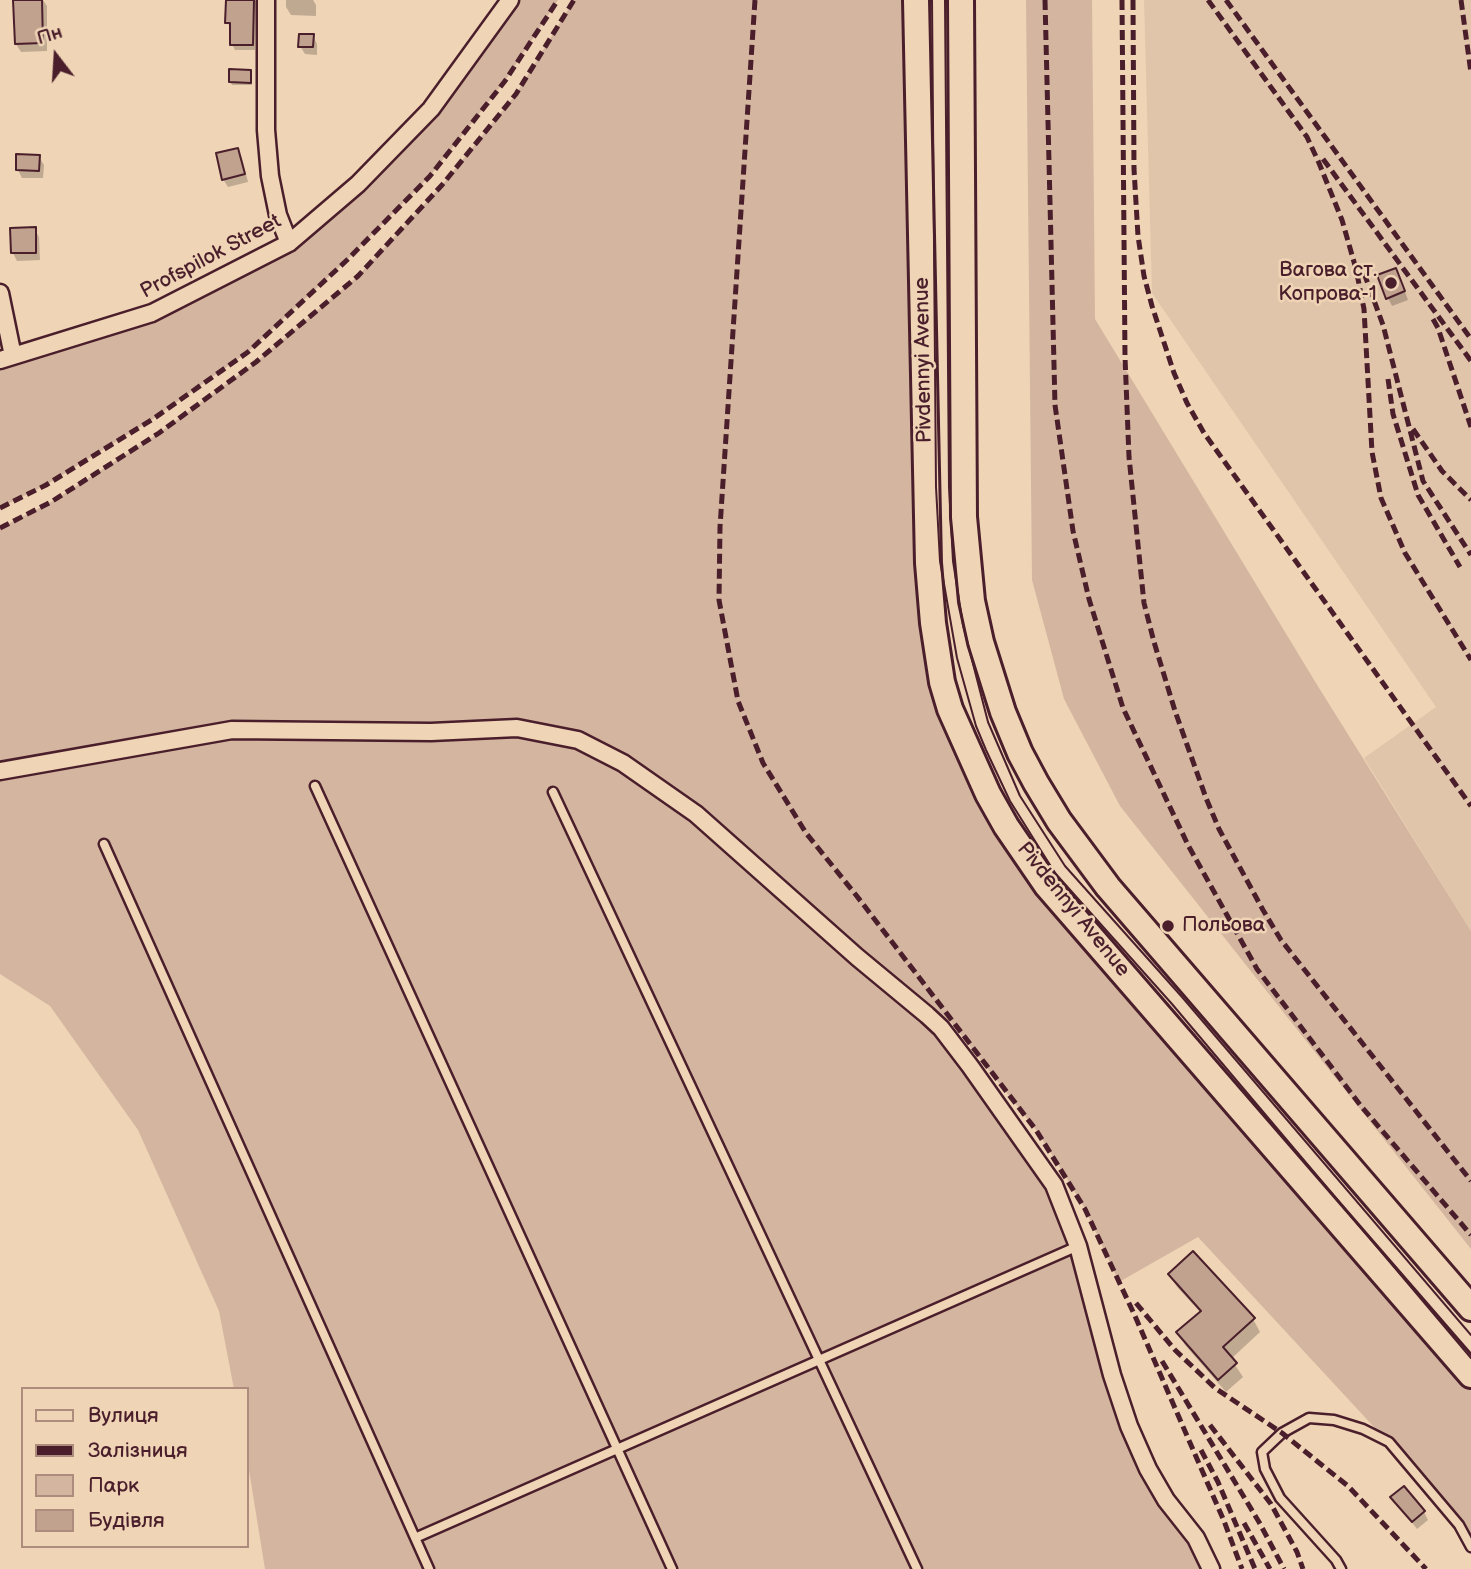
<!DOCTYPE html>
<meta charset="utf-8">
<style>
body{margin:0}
#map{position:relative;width:1471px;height:1569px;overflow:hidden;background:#efd4b6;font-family:"Balsamiq Sans",sans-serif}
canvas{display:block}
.legend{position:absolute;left:21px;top:1387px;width:228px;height:161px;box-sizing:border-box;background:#efd4b6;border:2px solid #ad8c7e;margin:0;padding:9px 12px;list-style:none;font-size:21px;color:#4a1f2b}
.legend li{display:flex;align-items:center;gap:14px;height:35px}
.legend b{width:35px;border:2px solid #ad8c7e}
.north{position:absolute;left:21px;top:21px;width:70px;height:70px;-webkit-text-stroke:5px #efd4b6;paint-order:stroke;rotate:343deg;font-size:19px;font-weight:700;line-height:28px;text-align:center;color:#4a1f2b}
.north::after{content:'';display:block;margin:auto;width:24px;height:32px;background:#4a1f2b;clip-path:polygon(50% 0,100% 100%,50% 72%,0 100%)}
</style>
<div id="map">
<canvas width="1471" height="1569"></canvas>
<ul class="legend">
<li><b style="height:9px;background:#efd4b6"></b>Вулиця</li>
<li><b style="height:9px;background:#4a1f2b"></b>Залізниця</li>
<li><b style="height:19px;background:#d4b6a0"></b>Парк</li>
<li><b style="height:19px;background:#c1a28f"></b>Будівля</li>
</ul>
<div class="north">Пн</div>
</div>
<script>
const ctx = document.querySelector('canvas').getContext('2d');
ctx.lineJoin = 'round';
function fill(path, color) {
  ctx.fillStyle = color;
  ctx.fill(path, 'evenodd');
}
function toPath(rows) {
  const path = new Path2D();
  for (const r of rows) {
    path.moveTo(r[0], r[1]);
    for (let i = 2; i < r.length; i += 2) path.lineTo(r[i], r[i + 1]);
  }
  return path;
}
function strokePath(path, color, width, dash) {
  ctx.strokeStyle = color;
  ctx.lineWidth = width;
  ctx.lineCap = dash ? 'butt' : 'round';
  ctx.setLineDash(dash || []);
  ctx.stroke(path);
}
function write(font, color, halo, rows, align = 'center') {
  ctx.font = font + ' "Balsamiq Sans",sans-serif';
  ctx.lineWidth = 5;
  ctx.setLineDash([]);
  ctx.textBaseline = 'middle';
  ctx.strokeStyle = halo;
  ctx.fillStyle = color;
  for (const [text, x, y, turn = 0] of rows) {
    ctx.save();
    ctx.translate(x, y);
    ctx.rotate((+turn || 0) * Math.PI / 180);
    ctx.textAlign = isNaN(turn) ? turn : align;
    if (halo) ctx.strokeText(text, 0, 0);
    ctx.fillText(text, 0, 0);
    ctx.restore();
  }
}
const built = toPath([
 [1144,0,1471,0,1471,931,1364,758,1436,707,1152,293]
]);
const green = toPath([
 [510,0,558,0,505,81,430,176,347,260,248,352,153,419,46,485,0,508,0,360,152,313,289,243,431,109],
 [574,0,916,0,942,682,1006,826,1471,1375,1471,1547,1411,1467,1198,1237,1119,1282,1085,1209,1061,1169,1036,1130,950,1021,941,1028,1054,1185,1129,1426,1211,1569,265,1569,247,1458,247,1389,234,1389,219,1311,138,1130,50,1006,0,974,0,528,51,502,159,433,256,362,358,276,442,185,516,94],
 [1026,0,1092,0,1095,319,1319,688,1471,931,1471,1249,1120,806,1064,699,1032,580]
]);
const shadow = toPath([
 [13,0,43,0,47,6,47,51,21,52,16,44],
 [227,0,256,1,255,50,235,50,232,44,232,28,227,23],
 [286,0,313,0,316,5,316,16,291,15,286,7],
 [313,36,317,44,317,55,305,54,300,46],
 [250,72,252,85,232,85,230,81],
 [238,150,242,158,248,182,228,187,223,179],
 [39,157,44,165,43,178,22,178,18,170],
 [35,229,39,237,40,260,17,261,13,253],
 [1400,278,1408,300,1392,306,1388,298],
 [1170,1275,1253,1319,1260,1332,1231,1359,1243,1377,1226,1392,1185,1345,1178,1333,1201,1313,1177,1287],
 [1393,1498,1424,1512,1428,1520,1417,1529]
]);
const building = toPath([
 [13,0,42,0,43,43,15,44,13,0],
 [226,0,254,0,253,45,230,45,230,23,225,23,226,0],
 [299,34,314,34,313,47,298,47,299,34],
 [229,69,251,70,251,83,229,82,229,69],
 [238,148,245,174,222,180,216,153,238,148],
 [16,154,40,155,39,171,16,170,16,154],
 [36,227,36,253,11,253,10,228,36,227],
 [1396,268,1405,291,1386,299,1377,275,1396,268],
 [1193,1251,1255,1318,1223,1347,1237,1363,1218,1380,1176,1332,1201,1311,1168,1274,1193,1251],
 [1404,1486,1425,1511,1412,1522,1390,1497,1404,1486]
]);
const service = toPath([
 [315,786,672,1569],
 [553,792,917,1569],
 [104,844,429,1569],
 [415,1538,1078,1246],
 [1341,1569,1336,1560,1280,1498,1265,1469,1262,1452,1282,1433,1309,1418,1334,1420,1363,1429,1389,1442,1459,1525,1471,1547]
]);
const minor = toPath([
 [266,0,266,130,270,176,278,215,289,243],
 [0,293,13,356],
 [0,360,152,313,289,243,358,184,431,109,510,0],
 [0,771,232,730,431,732,517,728,578,740,623,763,696,814,857,957,927,1015,941,1028,970,1066,1054,1185,1078,1246,1112,1375,1129,1426,1148,1469,1166,1500,1196,1538,1211,1569]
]);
const primary = toPath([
 [916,0,928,563,933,623,942,682,950,709,988,794,1006,826,1047,886,1471,1375],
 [961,0,964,517,972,601,981,642,1003,712,1020,753,1036,783,1059,821,1108,887,1471,1308]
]);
const tram = toPath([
 [932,0,936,487,940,561,957,658,976,726,986,750,1010,801,1055,873,1172,1004,1471,1358],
 [945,0,949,487,953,561,963,625,988,722,1020,796,1065,866,1182,997,1471,1335]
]);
const rail = toPath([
 [755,0,720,527,719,600,738,701,763,763,806,833,856,895,1036,1130,1085,1209,1135,1316,1224,1521,1242,1569],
 [1045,0,1055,405,1073,531,1089,599,1123,708,1188,845,1257,969,1361,1106,1471,1235],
 [1122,0,1125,357,1129,457,1144,603,1154,642,1175,711,1206,798,1219,829,1263,910,1281,940,1471,1181],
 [1133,0,1134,169,1138,236,1144,276,1152,306,1174,373,1187,403,1204,433,1471,806],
 [1208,0,1307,137,1319,163,1342,220,1356,269,1364,309,1372,452,1381,498,1405,553,1471,660],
 [1226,0,1471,339],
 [1461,0,1471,73],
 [1323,159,1471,361],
 [1364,273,1383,325,1423,481,1471,555],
 [1433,319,1438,328,1471,427],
 [1388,379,1393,414,1418,495,1460,567],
 [1413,429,1442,471,1471,500],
 [0,508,46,485,153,419,248,352,347,260,430,176,505,81,558,0],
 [0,528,51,502,159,433,256,362,358,276,442,185,516,94,574,0],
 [1136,1303,1175,1350,1215,1388,1282,1433,1348,1486,1426,1569],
 [1162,1361,1259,1522,1284,1569],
 [1210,1425,1271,1504,1297,1552,1303,1569],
 [1201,1450,1218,1482,1255,1569],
 [1244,1523,1270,1569]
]);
const markers = [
 [1391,283,7,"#4a1f2b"],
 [1168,926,7,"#4a1f2b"]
];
const streetNames = [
 ["Profspilok Street",211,257,-28],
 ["Pivdennyi Avenue",924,360,-91],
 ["Pivdennyi Avenue",1073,910,51]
];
const poiNames = [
 ["Вагова ст.",1377,271],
 ["Копрова-1",1377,295],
 ["Польова",1182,926,"left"]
];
fill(built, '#e1c5aa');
fill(green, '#d4b6a0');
fill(shadow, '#0003');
fill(building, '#c1a28f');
strokePath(building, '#4a1f2b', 2);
strokePath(service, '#4a1f2b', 13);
strokePath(minor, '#4a1f2b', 21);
strokePath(primary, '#4a1f2b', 30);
strokePath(service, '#efd4b6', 8);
strokePath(minor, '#efd4b6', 16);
strokePath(primary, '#efd4b6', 24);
strokePath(tram, '#4a1f2b', 2);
strokePath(rail, '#4a1f2b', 5, [10, 5]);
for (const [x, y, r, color] of markers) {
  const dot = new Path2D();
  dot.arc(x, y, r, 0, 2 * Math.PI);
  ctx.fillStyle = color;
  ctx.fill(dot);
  strokePath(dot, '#efd4b6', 2.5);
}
write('21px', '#4a1f2b', '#efd4b6', streetNames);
write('21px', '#4a1f2b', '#efd4b6', poiNames, 'right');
</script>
